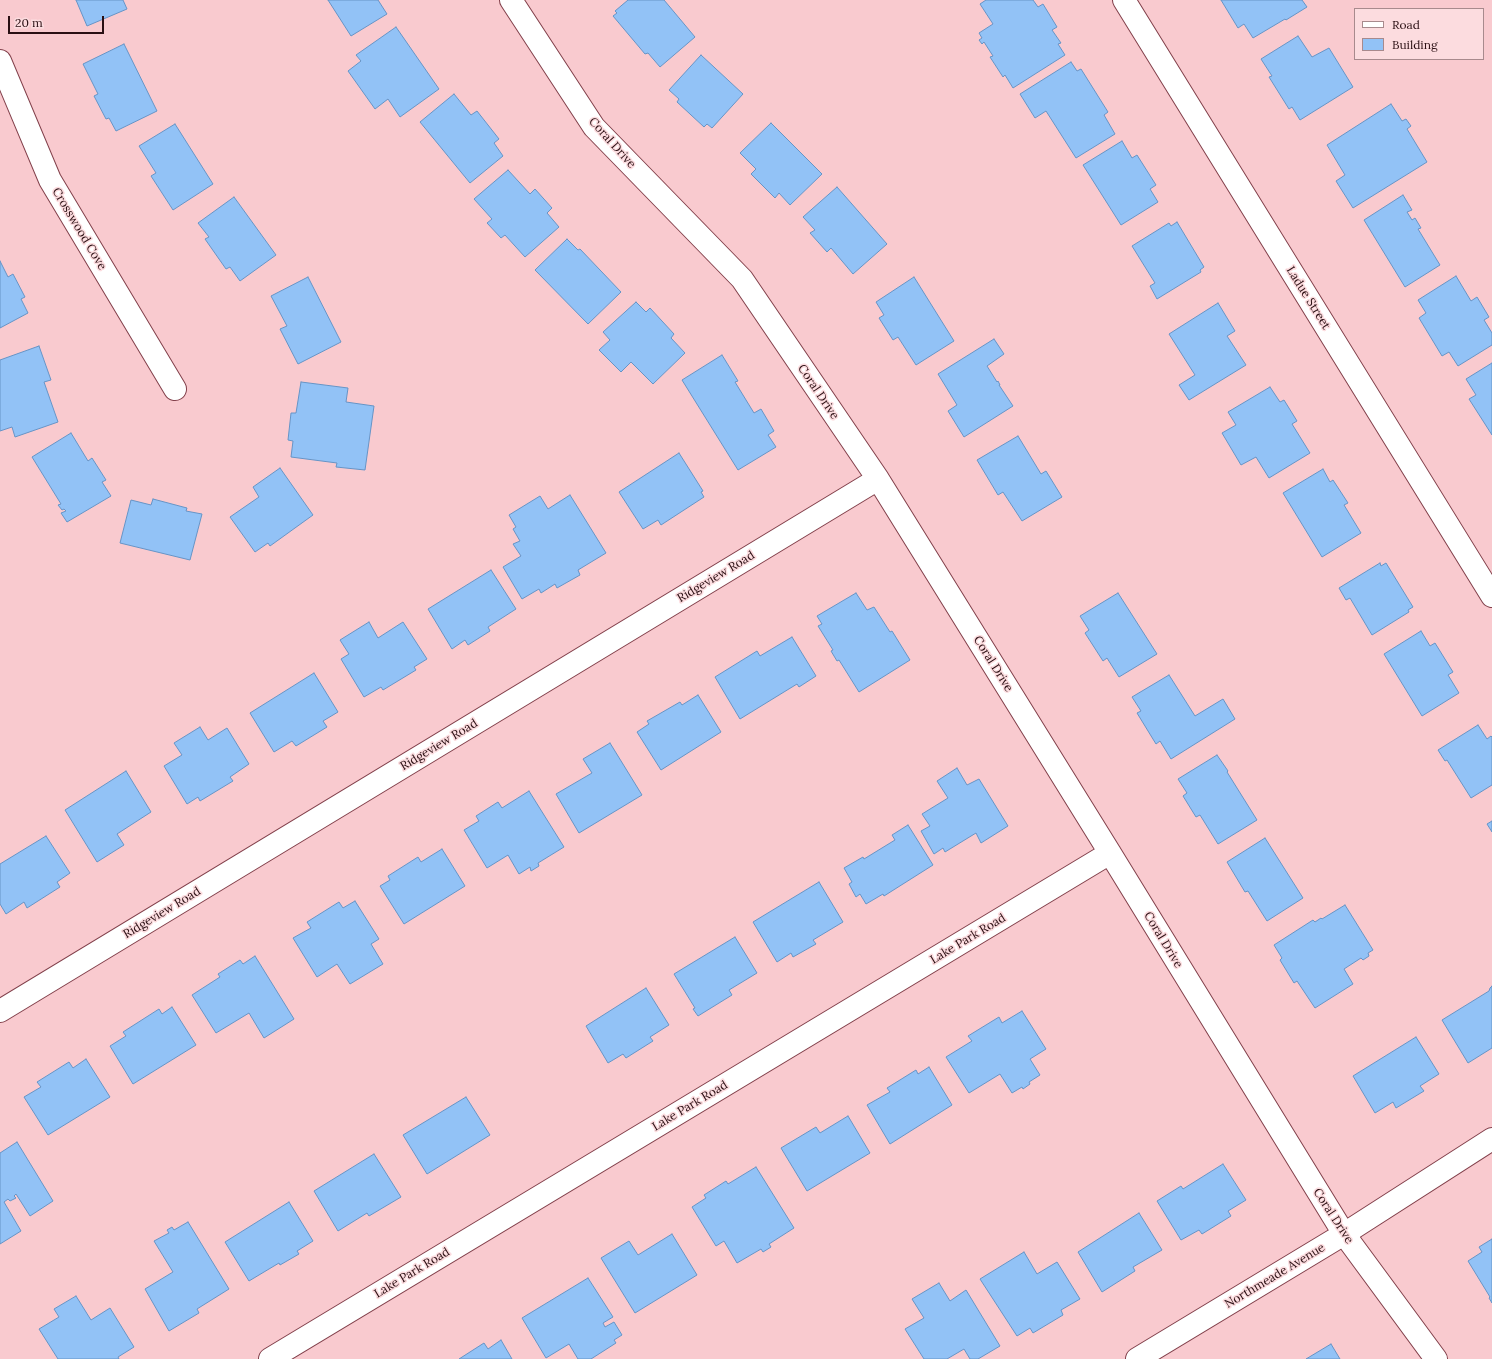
<!DOCTYPE html>
<style>
body{margin:0}
#map{position:relative;width:1492px;height:1359px;overflow:hidden;background:#f9cacf;font-family:Lora,serif}
canvas{display:block}
.legend{position:absolute;left:1354px;top:8px;width:130px;height:52px;box-sizing:border-box;background:#fcdcdf;border:1px solid #a88a8d;margin:0;padding:5px 7px;list-style:none;font-size:12px;color:#2a0f13}
.legend li{display:flex;align-items:center;gap:8px;height:20px}
.legend b{width:20px;border:1px solid #a88a8d}
.scale{position:absolute;left:8px;top:16px;width:96px;height:18px;box-sizing:border-box;border:2px solid #2a0f13;border-top:0;padding-left:5px;font-size:12px;line-height:14px;white-space:nowrap;color:#2a0f13;-webkit-text-stroke:3px #fcdcdf;paint-order:stroke}
</style>
<div id="map">
<canvas width="1492" height="1359"></canvas>
<ul class="legend">
<li><b style="height:5px;background:#fff"></b>Road</li>
<li><b style="height:11px;background:#92c2f6"></b>Building</li>
</ul>
<div class="scale">20 m</div>
</div>
<script>
const ctx = document.querySelector('canvas').getContext('2d');
ctx.lineJoin = 'round';
function fill(path, color) {
  ctx.fillStyle = color;
  ctx.fill(path, 'evenodd');
}
function toPath(rows) {
  const path = new Path2D();
  for (const r of rows) {
    path.moveTo(r[0], r[1]);
    for (let i = 2; i < r.length; i += 2) path.lineTo(r[i], r[i + 1]);
  }
  return path;
}
function strokePath(path, color, width, dash) {
  ctx.strokeStyle = color;
  ctx.lineWidth = width;
  ctx.lineCap = dash ? 'butt' : 'round';
  ctx.setLineDash(dash || []);
  ctx.stroke(path);
}
function write(font, color, halo, rows, align = 'center') {
  ctx.font = font + ' Lora,serif';
  ctx.lineWidth = 3;
  ctx.setLineDash([]);
  ctx.textBaseline = 'middle';
  ctx.strokeStyle = halo;
  ctx.fillStyle = color;
  for (const [text, x, y, turn = 0] of rows) {
    ctx.save();
    ctx.translate(x, y);
    ctx.rotate((+turn || 0) * Math.PI / 180);
    ctx.textAlign = isNaN(turn) ? turn : align;
    if (halo) ctx.strokeText(text, 0, 0);
    ctx.fillText(text, 0, 0);
    ctx.restore();
  }
}
const building = toPath([
 [76,0,123,0,127,9,87,26,76,0],
 [328,0,378,0,387,14,351,36,328,0],
 [628,0,664,0,695,37,660,67,648,53,645,54,613,16,617,13,615,11,628,0],
 [986,0,1033,0,1038,7,1043,4,1057,27,1052,30,1061,43,1058,44,1065,55,1013,88,1005,75,1003,77,990,57,993,56,984,42,982,44,979,40,982,38,979,33,993,24,980,4,986,0],
 [1221,0,1302,0,1307,7,1286,20,1285,19,1253,38,1244,24,1238,28,1221,0],
 [396,27,439,89,400,117,388,99,375,109,348,71,361,61,356,55,396,27],
 [1298,36,1312,57,1329,48,1353,87,1300,120,1292,107,1289,109,1269,77,1272,76,1261,59,1298,36],
 [124,44,157,111,116,131,109,118,106,119,94,96,98,94,83,64,124,44],
 [701,55,743,94,712,128,707,124,704,127,677,102,679,99,669,90,701,55],
 [1071,62,1077,71,1081,69,1108,112,1104,115,1115,134,1076,158,1046,111,1035,118,1020,94,1071,62],
 [454,94,471,115,477,111,499,139,494,143,503,156,470,183,420,122,454,94],
 [1391,104,1402,121,1406,119,1411,126,1407,129,1427,162,1353,208,1336,181,1345,175,1327,145,1391,104],
 [771,123,822,174,790,205,779,193,775,198,751,174,756,169,740,153,771,123],
 [175,124,213,184,173,210,151,176,156,173,139,146,175,124],
 [1122,141,1132,158,1137,155,1156,185,1150,189,1158,202,1121,225,1083,165,1122,141],
 [508,170,530,194,535,189,552,208,547,213,559,227,525,257,505,235,501,238,487,223,492,219,474,199,508,170],
 [837,187,887,244,853,274,831,248,827,252,810,233,815,230,803,217,837,187],
 [1403,195,1412,210,1407,212,1412,220,1415,218,1421,228,1418,229,1440,265,1405,287,1364,220,1403,195],
 [234,197,276,255,240,281,230,267,226,269,205,239,209,237,198,223,234,197],
 [1177,222,1204,267,1200,270,1201,272,1157,299,1150,286,1155,283,1132,246,1169,223,1171,226,1177,222],
 [567,239,578,250,580,249,621,292,588,324,535,270,567,239],
 [0,261,8,277,13,274,25,297,21,299,28,313,0,328,0,261],
 [1456,276,1471,301,1477,297,1489,317,1484,320,1492,333,1492,345,1458,366,1449,352,1442,356,1419,318,1426,313,1418,300,1456,276],
 [308,277,341,342,298,364,280,329,287,326,271,296,308,277],
 [914,277,954,341,916,365,898,337,893,340,879,318,884,315,876,302,914,277],
 [636,302,646,312,650,308,674,334,671,338,685,353,653,384,631,362,621,372,599,350,610,340,603,332,636,302],
 [1218,303,1235,331,1227,336,1246,365,1189,400,1179,385,1195,375,1169,334,1218,303],
 [994,339,1004,354,987,366,997,382,998,381,1000,385,999,385,1013,406,964,437,948,411,957,405,938,374,994,339],
 [39,346,51,380,44,382,58,422,15,437,12,427,0,431,0,360,39,346],
 [722,355,738,381,735,382,754,413,761,409,774,431,768,435,776,447,738,470,682,380,722,355],
 [1492,363,1492,435,1469,399,1476,395,1466,379,1492,363],
 [301,382,348,388,346,402,374,406,365,470,336,467,337,463,291,457,293,441,288,440,291,413,296,413,301,382],
 [1270,387,1280,402,1284,400,1297,421,1292,424,1310,453,1269,478,1256,457,1241,465,1222,433,1236,425,1228,412,1270,387],
 [71,433,88,461,92,458,106,480,102,482,111,496,67,522,61,513,66,511,64,509,62,510,58,505,61,504,32,457,71,433],
 [1018,436,1041,474,1046,471,1062,497,1022,521,1003,492,998,495,977,460,1018,436],
 [679,453,703,491,701,492,704,497,661,525,658,520,643,529,619,492,679,453],
 [280,468,313,515,270,546,268,543,255,552,230,517,259,497,253,487,280,468],
 [1323,469,1330,482,1333,480,1348,503,1344,505,1361,533,1322,557,1283,493,1323,469],
 [570,495,606,553,578,570,580,575,557,588,555,584,541,593,539,589,522,599,503,567,521,556,513,544,520,541,513,529,516,527,509,515,540,496,548,509,570,495],
 [153,499,187,508,186,511,202,514,190,560,120,543,131,500,151,505,153,499],
 [1380,563,1381,566,1386,563,1413,607,1408,610,1409,612,1372,635,1350,598,1346,600,1339,588,1380,563],
 [491,570,516,609,488,627,490,631,468,645,465,640,452,649,428,609,491,570],
 [856,593,867,610,874,607,890,632,892,631,910,660,859,692,839,660,837,661,831,651,833,650,818,626,822,624,817,616,856,593],
 [1118,593,1157,654,1119,677,1107,658,1103,661,1085,633,1089,630,1080,616,1118,593],
 [369,622,378,638,403,622,427,659,414,667,416,670,383,690,381,687,364,697,341,659,349,654,340,640,369,622],
 [1421,631,1430,646,1435,643,1453,672,1448,675,1459,693,1422,716,1384,654,1421,631],
 [792,637,816,676,799,687,797,684,740,719,715,677,757,651,760,656,792,637],
 [314,673,338,712,323,721,327,727,296,746,292,741,274,752,250,713,314,673],
 [1169,675,1195,716,1223,699,1235,719,1171,759,1160,741,1156,744,1137,713,1141,711,1132,697,1169,675],
 [698,695,721,732,661,770,637,732,649,724,647,721,680,702,682,705,698,695],
 [1478,725,1487,739,1491,736,1492,737,1492,785,1471,798,1447,760,1445,761,1438,750,1478,725],
 [200,727,208,740,227,728,249,764,230,777,233,781,200,801,198,797,187,804,164,766,182,755,174,743,200,727],
 [610,743,642,795,579,833,556,794,592,773,583,759,610,743],
 [1217,755,1228,771,1227,772,1257,820,1218,844,1200,815,1196,817,1183,796,1187,793,1178,779,1217,755],
 [957,768,967,785,979,779,1008,826,981,843,976,833,945,852,943,848,934,854,921,831,930,826,922,814,948,798,937,781,957,768],
 [126,771,151,812,117,834,124,845,97,862,65,810,126,771],
 [529,791,564,847,538,863,539,866,531,871,530,867,519,874,508,855,487,868,464,830,479,821,476,816,498,802,502,808,529,791],
 [1492,821,1492,832,1487,824,1492,821],
 [908,825,933,865,884,896,883,894,866,904,860,894,856,897,849,884,852,882,844,868,863,857,864,859,895,840,892,835,908,825],
 [46,836,70,873,57,882,60,887,27,908,24,902,6,914,0,904,0,864,46,836],
 [1265,838,1303,898,1267,921,1248,891,1245,892,1227,862,1265,838],
 [442,849,465,886,404,924,380,886,390,880,388,876,418,857,421,862,442,849],
 [819,882,843,922,813,940,816,944,793,957,791,953,777,962,753,922,819,882],
 [355,901,379,939,371,944,383,964,350,984,337,964,317,977,293,938,311,928,307,922,339,902,343,908,355,901],
 [1345,905,1373,950,1368,953,1369,956,1363,960,1361,958,1344,969,1353,984,1315,1008,1297,981,1294,983,1280,960,1282,958,1274,945,1313,920,1315,922,1321,918,1322,919,1345,905],
 [735,937,757,973,729,990,732,995,698,1016,693,1009,695,1008,674,974,735,937],
 [255,956,294,1019,264,1038,249,1013,216,1033,192,995,220,977,218,974,240,960,243,964,255,956],
 [1492,986,1492,1048,1468,1063,1442,1020,1489,991,1490,988,1492,986],
 [646,988,669,1025,650,1037,653,1041,626,1058,623,1054,608,1063,586,1026,646,988],
 [172,1007,196,1045,133,1084,110,1046,126,1036,123,1032,159,1009,162,1014,172,1007],
 [1022,1011,1046,1049,1030,1059,1040,1075,1029,1082,1030,1084,1023,1089,1022,1087,1012,1093,1000,1074,969,1093,946,1057,972,1041,968,1036,999,1017,1002,1023,1022,1011],
 [1416,1037,1439,1074,1420,1086,1424,1091,1396,1108,1393,1102,1375,1113,1353,1076,1416,1037],
 [86,1059,110,1097,48,1135,24,1097,41,1087,37,1082,69,1062,73,1068,86,1059],
 [929,1067,952,1105,890,1144,867,1105,890,1092,887,1088,916,1070,918,1074,929,1067],
 [466,1097,490,1135,427,1174,403,1135,466,1097],
 [848,1116,870,1153,807,1191,781,1148,816,1127,820,1133,848,1116],
 [17,1142,53,1201,30,1216,16,1194,14,1196,16,1198,10,1201,8,1199,4,1202,21,1231,0,1244,0,1153,17,1142],
 [374,1154,401,1197,369,1216,367,1213,338,1231,314,1191,374,1154],
 [1223,1164,1246,1200,1228,1211,1231,1216,1202,1234,1199,1230,1181,1240,1157,1201,1181,1186,1183,1189,1223,1164],
 [756,1167,794,1228,769,1244,771,1247,763,1252,761,1249,737,1263,724,1241,716,1246,692,1207,706,1198,704,1195,726,1181,728,1184,756,1167],
 [289,1202,313,1241,297,1251,299,1254,280,1265,279,1263,249,1281,225,1242,289,1202],
 [1139,1213,1162,1250,1133,1267,1135,1271,1102,1292,1078,1252,1139,1213],
 [188,1222,229,1289,197,1309,199,1313,169,1331,145,1289,173,1272,154,1241,169,1233,167,1230,172,1227,174,1230,188,1222],
 [672,1234,697,1275,635,1313,601,1258,629,1241,638,1255,672,1234],
 [1492,1239,1492,1303,1489,1298,1490,1297,1468,1261,1482,1252,1479,1247,1492,1239],
 [1024,1252,1037,1274,1057,1262,1080,1299,1061,1310,1063,1315,1033,1333,1030,1328,1017,1336,980,1279,1024,1252],
 [588,1278,613,1317,603,1323,605,1327,614,1322,622,1335,614,1340,616,1343,591,1359,578,1359,569,1344,546,1358,522,1318,588,1278],
 [939,1283,950,1301,966,1290,1000,1346,978,1359,970,1359,964,1349,947,1359,924,1359,905,1329,924,1318,912,1299,939,1283],
 [76,1296,91,1320,110,1308,134,1347,118,1357,119,1359,58,1359,39,1329,59,1317,54,1309,76,1296],
 [501,1340,512,1359,459,1359,484,1343,488,1349,501,1340],
 [1331,1344,1340,1359,1306,1359,1331,1344]
]);
const minor = toPath([
 [511,0,594,127,742,279,878,479,1110,853,1344,1234,1436,1359],
 [1124,0,1492,596],
 [0,61,50,180,175,389],
 [0,1011,878,479],
 [270,1359,1110,853],
 [1137,1359,1344,1234,1492,1139]
]);
const streetNames = [
 ["Coral Drive",612,143,48],
 ["Crosswood Cove",79,229,59],
 ["Ladue Street",1308,298,58],
 ["Coral Drive",818,392,56],
 ["Ridgeview Road",716,577,-31],
 ["Coral Drive",993,664,58],
 ["Ridgeview Road",439,745,-31],
 ["Ridgeview Road",162,913,-31],
 ["Lake Park Road",968,939,-31],
 ["Coral Drive",1163,940,59],
 ["Lake Park Road",690,1106,-31],
 ["Coral Drive",1333,1216,57],
 ["Lake Park Road",412,1273,-31],
 ["Northmeade Avenue",1275,1276,-31]
];
fill(building, '#92c2f6');
strokePath(building, '#6694c6', 1);
strokePath(minor, '#82404b', 24);
strokePath(minor, '#fff', 22);
write('12px', '#2a0f13', '#fcdcdf', streetNames);
</script>
